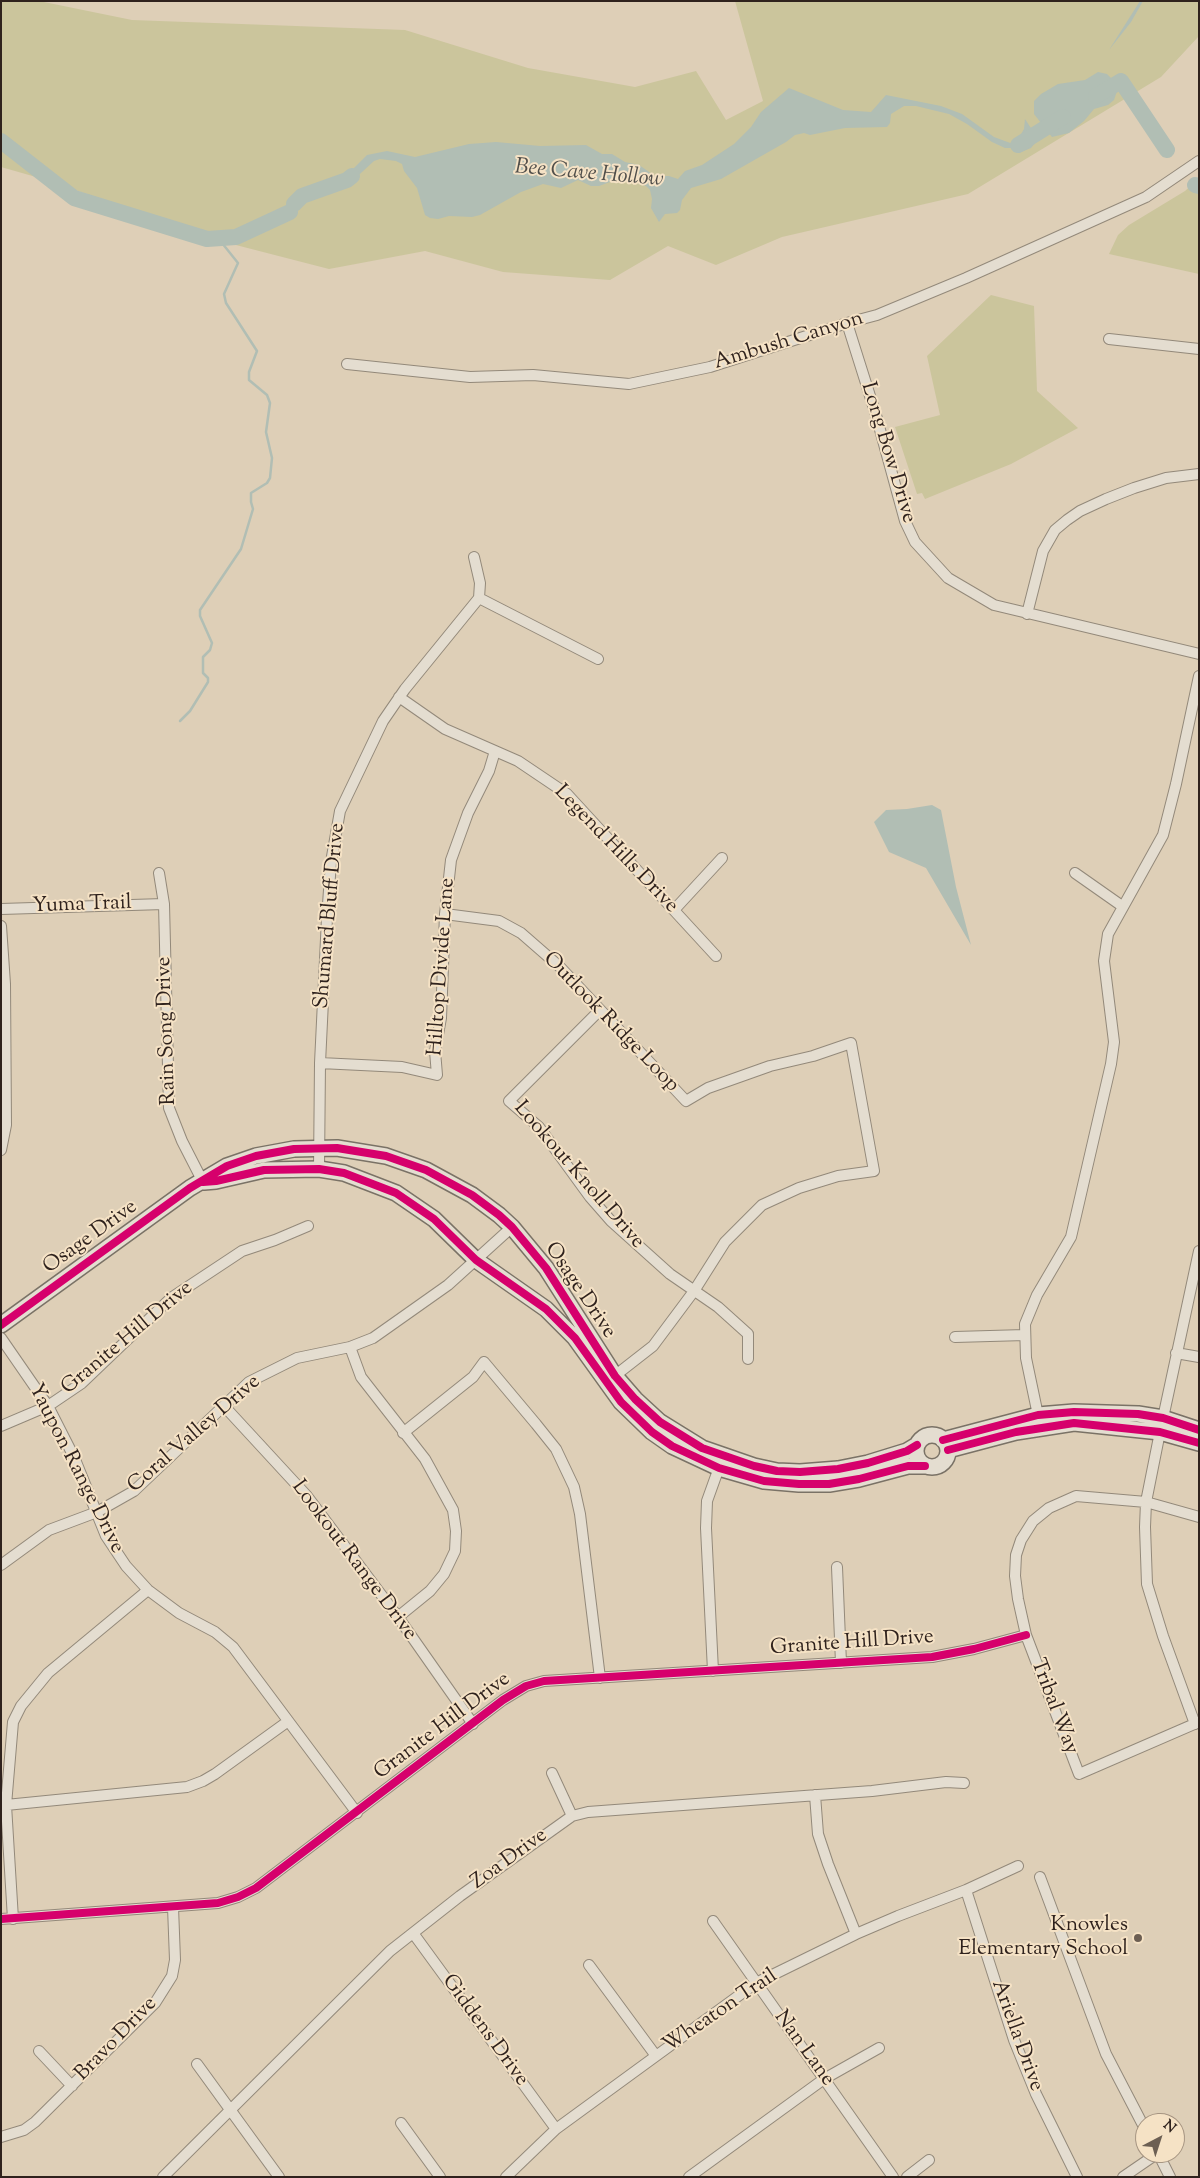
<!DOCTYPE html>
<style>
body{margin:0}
#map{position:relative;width:1200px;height:2178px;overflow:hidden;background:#decfb7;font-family:"Sorts Mill Goudy",serif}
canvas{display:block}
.frame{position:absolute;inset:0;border:2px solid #2f221d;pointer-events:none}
.north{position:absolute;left:1135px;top:2113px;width:50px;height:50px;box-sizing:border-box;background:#f5e2c5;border:1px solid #a69582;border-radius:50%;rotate:40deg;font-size:14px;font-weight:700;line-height:20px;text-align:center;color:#2f221d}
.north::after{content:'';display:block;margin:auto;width:18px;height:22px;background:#6c5f53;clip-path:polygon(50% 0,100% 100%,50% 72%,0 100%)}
</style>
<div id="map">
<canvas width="1200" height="2178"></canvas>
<div class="frame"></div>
<div class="north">N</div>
</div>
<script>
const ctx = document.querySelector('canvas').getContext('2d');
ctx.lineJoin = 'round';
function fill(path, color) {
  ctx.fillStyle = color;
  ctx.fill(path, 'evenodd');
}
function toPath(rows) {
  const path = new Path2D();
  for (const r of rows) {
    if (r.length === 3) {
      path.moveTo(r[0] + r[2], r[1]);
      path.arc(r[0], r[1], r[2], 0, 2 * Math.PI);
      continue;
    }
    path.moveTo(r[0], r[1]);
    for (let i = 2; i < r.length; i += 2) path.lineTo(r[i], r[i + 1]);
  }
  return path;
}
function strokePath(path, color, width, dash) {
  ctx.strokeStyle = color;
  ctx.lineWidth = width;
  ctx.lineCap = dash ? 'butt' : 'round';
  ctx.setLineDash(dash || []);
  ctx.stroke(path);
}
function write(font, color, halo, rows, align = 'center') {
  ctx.font = font + ' "Sorts Mill Goudy",serif';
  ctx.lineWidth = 4;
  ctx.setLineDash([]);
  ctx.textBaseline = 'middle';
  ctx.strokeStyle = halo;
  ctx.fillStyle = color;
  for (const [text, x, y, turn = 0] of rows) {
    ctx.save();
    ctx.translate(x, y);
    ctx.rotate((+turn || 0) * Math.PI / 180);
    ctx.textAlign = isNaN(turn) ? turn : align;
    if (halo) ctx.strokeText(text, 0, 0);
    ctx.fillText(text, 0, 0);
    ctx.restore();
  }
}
const green = toPath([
 [1,1,39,1,132,20,405,30,528,68,635,87,696,71,726,120,763,101,735,1,1199,1,1199,36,1161,77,968,194,782,237,716,265,668,246,610,280,503,272,425,251,329,269,232,244,43,179,1,167],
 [1199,178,1199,274,1109,254,1118,235,1129,225,1185,191],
 [991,295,1034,306,1037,391,1078,428,1011,464,925,499,922,493,917,494,895,427,940,415,927,356]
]);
const water = toPath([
 [1140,1,1143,1,1131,22,1109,50],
 [1098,72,1107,74,1112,79,1117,91,1114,100,1108,105,1094,109,1084,121,1069,133,1052,137,1034,114,1034,101,1041,94,1058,84,1085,80],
 [789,88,843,110,871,112,886,95,941,106,962,114,994,137,1013,144,1016,143,1024,129,1025,119,1038,139,1031,148,1019,153,1014,148,1005,148,992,142,967,124,949,114,916,106,904,106,891,114,890,123,887,127,845,128,810,135,804,133,795,135,786,142,721,179,691,188,682,200,680,210,677,213,665,214,659,222,651,208,652,199,650,190,646,186,634,182,610,182,599,186,591,186,578,180,561,188,543,184,521,192,480,215,472,217,449,216,438,219,430,218,425,215,417,188,404,171,402,164,396,161,380,159,374,161,349,184,332,184,346,176,367,155,387,151,415,157,469,144,496,142,540,146,586,145,602,154,612,154,625,162,639,165,655,176,669,176,678,179,685,171,702,165,734,144,751,127,761,112],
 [1,133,11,139,15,143,12,146,1,144],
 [932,805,941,810,956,887,971,945,926,868,889,852,874,822,886,810,907,809]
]);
const stream = toPath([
 [180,721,190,711,208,682,208,678,203,673,203,657,210,650,212,643,200,616,200,610,241,549,253,509,251,502,251,493,267,483,270,478,272,458,266,432,270,403,267,395,249,380,249,372,257,351,226,303,224,294,238,263,218,238]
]);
const river = toPath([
 [1096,96,1121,81,1167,150],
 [1,141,74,198,207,239,236,237,290,212],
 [1018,145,1063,117],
 [1195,185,1199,186],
 [294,204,302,196,347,180,352,176]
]);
const street = toPath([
 [847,323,876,415,905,521,915,542,948,578,994,605,1199,654],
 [1109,339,1199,349],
 [347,364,470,377,533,375,629,384,710,367,847,323,877,315,966,278,1146,197,1199,161],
 [479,598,598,659],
 [1027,614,1043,551,1055,530,1067,520,1080,511,1106,499,1134,488,1166,478,1199,474],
 [399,697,445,729,518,761,567,794,716,956],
 [159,873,164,904,169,1108,182,1141,203,1182],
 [1075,873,1122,906],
 [1,909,164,904],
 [674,910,722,858],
 [445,914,499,921,521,933,560,967,686,1101,708,1088,770,1066,813,1056,851,1043,874,1171,838,1176,799,1188,762,1205,725,1242,694,1291,653,1346,612,1378],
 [1,926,5,984,6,1125,1,1150],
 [600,1010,509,1101,539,1127,590,1197,611,1221,670,1274,718,1307,748,1334,748,1359],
 [320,1063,402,1067,437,1075,435,1051,441,1018,445,914,451,860,468,813,489,771,495,751],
 [319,1169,320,1063,327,918,331,862,340,811,383,721,405,689,479,598,480,583,474,557],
 [955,1337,1025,1335],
 [1,1338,48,1406,74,1457,106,1536,126,1566,148,1590,179,1613,215,1632,233,1647,357,1813],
 [350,1347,361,1377,425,1459,453,1510,456,1531,455,1551,444,1574,430,1591,398,1617],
 [1176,1353,1199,1357],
 [224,1406,307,1496,398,1617,473,1724],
 [1039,1420,1026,1358,1025,1324,1037,1295,1071,1237,1111,1064,1114,1042,1104,961,1108,934,1163,835,1176,784,1199,676],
 [1,1426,48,1406,82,1383,171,1298,242,1251,275,1240,308,1226],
 [403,1433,473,1377,484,1362,536,1424,556,1449,574,1487,580,1514,600,1678],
 [1199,1517,1146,1502,1076,1496,1049,1508,1033,1521,1021,1540,1016,1555,1015,1576,1018,1599,1026,1635,1079,1774,1199,1722],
 [1,1565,49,1530,97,1512,134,1491,249,1382,297,1358,350,1347,373,1338,448,1285,512,1227],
 [837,1567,841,1663],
 [713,1671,706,1528,707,1501,721,1462],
 [1195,1724,1163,1636,1147,1584,1145,1527,1146,1502,1160,1432,1199,1251],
 [552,1773,572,1816],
 [815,1795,818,1834,828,1864,856,1934],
 [6,1805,187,1787,203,1781,215,1774,287,1722],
 [1040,1877,1106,2054,1145,2129],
 [966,1890,1014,2040,1036,2094,1077,2177],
 [1,1919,218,1903,238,1897,256,1888,503,1700,526,1686,544,1681,932,1657,974,1649,1026,1635],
 [13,1919,6,1805,13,1722,21,1706,48,1673,148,1590],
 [713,1921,893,2177],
 [413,1933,556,2129],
 [589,1965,656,2056],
 [39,2051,72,2086],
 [197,2064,279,2177],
 [401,2123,440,2177],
 [1,2137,24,2130,35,2122,155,2003,172,1976,175,1960,173,1907],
 [163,2177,390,1951,460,1896,572,1816,588,1812,872,1791,946,1782,964,1783],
 [506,2177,556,2129,756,1983,856,1934,898,1916,966,1890,1018,1866],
 [689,2177,824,2079,879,2048],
 [907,2177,929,2160],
 [1123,2177,1158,2153,1170,2177]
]);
const secondary = toPath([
 [204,1182,216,1181,264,1170,319,1169,344,1173,396,1193,434,1219,476,1260,546,1309,575,1338,621,1402,652,1432,672,1446,719,1468,764,1481,799,1484,829,1484,859,1479,908,1466,925,1466],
 [1,1325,190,1188,227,1166,256,1156,294,1149,337,1148,386,1156,426,1170,472,1195,499,1215,512,1227,546,1268,615,1376,635,1399,660,1422,702,1448,754,1466,777,1471,800,1472,838,1469,868,1463,907,1451,917,1445],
 [932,1451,16],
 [943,1440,1038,1415,1074,1412,1138,1414,1163,1418,1199,1430],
 [948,1450,1016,1432,1074,1423,1160,1432,1199,1443]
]);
const cycleway = toPath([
 [203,1182,216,1181,264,1170,319,1169,344,1173,396,1193,434,1219,476,1260,546,1309,575,1338,621,1402,652,1432,672,1446,719,1468,764,1481,799,1484,829,1484,859,1479,908,1466,925,1466],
 [1,1325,190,1188,227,1166,256,1156,294,1149,337,1148,386,1156,426,1170,472,1195,499,1215,512,1227,546,1268,615,1376,635,1399,660,1422,702,1448,754,1466,777,1471,800,1472,838,1469,868,1463,907,1451,917,1445],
 [943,1440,1038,1415,1074,1412,1138,1414,1163,1418,1199,1430],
 [948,1450,1016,1432,1074,1423,1160,1432,1199,1443],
 [1,1919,218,1903,238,1897,256,1888,503,1700,526,1686,544,1681,932,1657,974,1649,1026,1635]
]);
const markers = [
 [1138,1938,5,"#6c5f53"]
];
const streetNames = [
 ["Ambush Canyon",789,342,-17],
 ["Long Bow Drive",887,453,73],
 ["Legend Hills Drive",615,850,46],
 ["Yuma Trail",82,906,-2],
 ["Shumard Bluff Drive",331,916,-85],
 ["Hilltop Divide Lane",443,967,-86],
 ["Outlook Ridge Loop",610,1023,46],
 ["Rain Song Drive",168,1031,-92],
 ["Lookout Knoll Drive",578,1176,49],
 ["Osage Drive",91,1238,-36],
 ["Osage Drive",579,1291,56],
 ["Granite Hill Drive",128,1339,-40],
 ["Coral Valley Drive",195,1435,-41],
 ["Yaupon Range Drive",75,1469,63],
 ["Lookout Range Drive",353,1561,53],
 ["Granite Hill Drive",852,1644,-4],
 ["Tribal Way",1053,1707,69],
 ["Granite Hill Drive",443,1727,-37],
 ["Zoa Drive",510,1860,-36],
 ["Wheaton Trail",721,2012,-34],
 ["Giddens Drive",484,2031,54],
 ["Ariella Drive",1016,2036,70],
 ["Bravo Drive",117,2040,-46],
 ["Nan Lane",803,2049,54]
];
const poiNames = [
 ["Knowles",1128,1926],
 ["Elementary School",1128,1950]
];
const waterNames = [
 ["Bee Cave Hollow",589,175,5]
];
fill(green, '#cbc59c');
fill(water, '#b1beb4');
strokePath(stream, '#b1beb4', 2.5);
strokePath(river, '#b1beb4', 16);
strokePath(street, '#93897a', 12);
strokePath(secondary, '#7a7266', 18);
strokePath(street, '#e4ddd0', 10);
strokePath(secondary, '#e4ddd0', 15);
strokePath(cycleway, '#d6006c', 8);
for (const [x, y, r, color] of markers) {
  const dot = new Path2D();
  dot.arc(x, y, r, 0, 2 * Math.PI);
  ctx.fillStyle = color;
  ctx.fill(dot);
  strokePath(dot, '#f5e2c5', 2);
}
write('21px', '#2f221d', '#f5e2c5', streetNames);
write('21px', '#2f221d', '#f5e2c5', poiNames, 'right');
write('italic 22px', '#504e4a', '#f5e2c5', waterNames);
</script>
